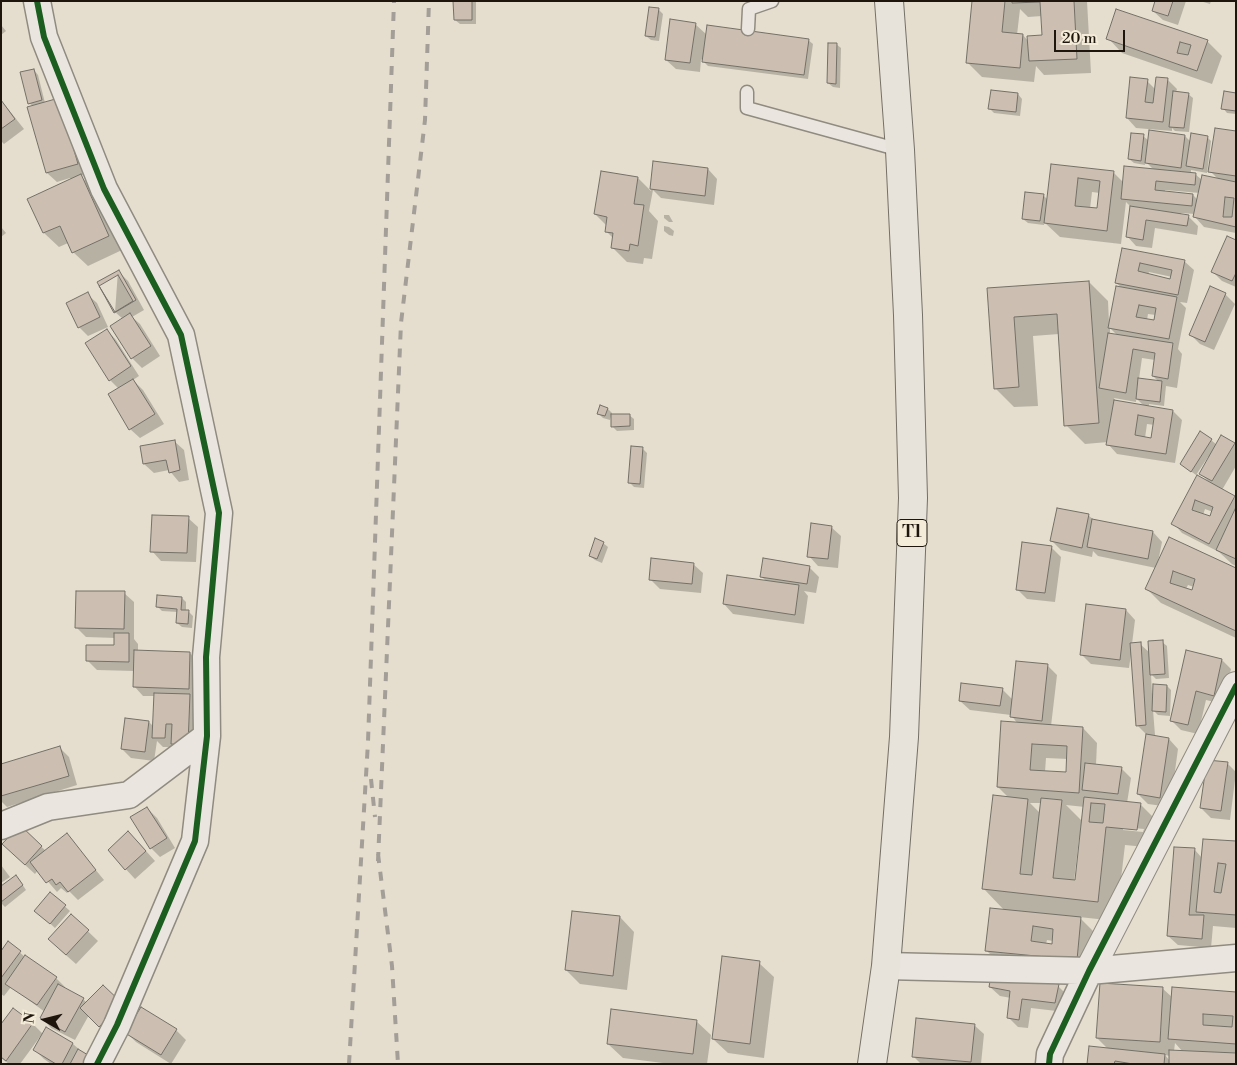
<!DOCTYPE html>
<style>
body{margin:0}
#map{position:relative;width:1237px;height:1065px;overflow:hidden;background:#e5dece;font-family:"Libre Bodoni",serif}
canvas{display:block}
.frame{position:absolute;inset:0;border:2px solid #1e160d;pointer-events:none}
.north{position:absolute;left:20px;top:995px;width:50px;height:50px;-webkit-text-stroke:4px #f4ecd9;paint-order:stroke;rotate:278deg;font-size:14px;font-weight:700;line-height:20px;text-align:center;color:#1e160d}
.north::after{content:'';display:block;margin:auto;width:18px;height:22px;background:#1e160d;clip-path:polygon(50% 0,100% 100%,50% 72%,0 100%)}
.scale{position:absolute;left:1054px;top:30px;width:71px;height:22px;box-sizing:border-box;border:2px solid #1e160d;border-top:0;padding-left:6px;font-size:15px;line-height:18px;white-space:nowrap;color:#1e160d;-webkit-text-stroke:4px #f4ecd9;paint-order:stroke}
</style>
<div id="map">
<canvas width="1237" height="1065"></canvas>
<div class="frame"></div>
<div class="north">N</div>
<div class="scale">20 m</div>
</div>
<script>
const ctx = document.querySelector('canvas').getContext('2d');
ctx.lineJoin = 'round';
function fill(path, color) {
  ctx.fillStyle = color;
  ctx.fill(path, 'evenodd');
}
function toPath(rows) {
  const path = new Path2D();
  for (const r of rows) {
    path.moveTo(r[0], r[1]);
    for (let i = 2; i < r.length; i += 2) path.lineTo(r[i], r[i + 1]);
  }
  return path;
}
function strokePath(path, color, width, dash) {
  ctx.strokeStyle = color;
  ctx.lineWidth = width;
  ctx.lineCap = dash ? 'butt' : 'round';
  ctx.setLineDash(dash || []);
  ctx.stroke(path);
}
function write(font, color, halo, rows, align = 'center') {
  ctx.font = font + ' "Libre Bodoni",serif';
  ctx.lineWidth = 5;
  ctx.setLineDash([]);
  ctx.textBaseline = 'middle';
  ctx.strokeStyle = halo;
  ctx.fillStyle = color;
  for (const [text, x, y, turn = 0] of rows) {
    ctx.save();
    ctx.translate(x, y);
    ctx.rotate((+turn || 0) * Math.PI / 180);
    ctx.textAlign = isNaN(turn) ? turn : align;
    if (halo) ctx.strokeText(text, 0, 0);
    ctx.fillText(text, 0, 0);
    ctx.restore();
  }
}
const shadow = toPath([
 [455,1,476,1,476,24,460,24,455,20],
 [974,1,1087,1,1091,73,1044,75,1036,66,1034,82,982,77,968,63],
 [1020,9,1028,17,1042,16,1043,36,1029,42,1023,35,1017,35],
 [1156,1,1186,1,1178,25,1163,20,1153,11],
 [1200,1,1211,1,1210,4],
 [658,9,663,14,659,41,651,40,646,36],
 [695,24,707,35,808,40,813,44,808,79,708,66,701,59,700,72,676,69,666,60],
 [1,25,6,31,1,35],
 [1108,38,1207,41,1222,56,1212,84,1122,53],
 [836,44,841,48,840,88,833,87,828,83],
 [34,70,38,75,45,103,59,99,87,174,80,176,95,190,122,250,88,266,73,252,68,243,59,247,44,233,29,199,71,180,70,178,57,182,47,173,28,108,33,106,29,103],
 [1167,79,1177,89,1176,92,1188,94,1193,98,1189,132,1175,131,1172,128,1172,131,1136,128,1127,118,1147,81,1155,89],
 [1018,94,1022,99,1020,116,994,113,990,109],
 [1236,94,1236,114,1227,113,1223,108],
 [1,100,24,129,4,144,1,141],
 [1236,132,1236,233,1204,227,1195,217,1195,214,1181,213,1181,215,1188,216,1198,226,1197,235,1155,228,1152,248,1136,246,1127,236,1131,207,1126,202,1121,244,1060,237,1044,222,1044,225,1028,223,1023,219,1043,195,1048,200,1052,165,1113,172,1124,183,1154,170,1145,161,1145,165,1134,163,1129,159,1143,136,1149,141,1185,136,1191,142,1207,137,1211,141,1207,173,1191,170,1191,173,1195,174,1202,180,1218,179,1210,171],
 [1165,190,1200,193,1198,200,1193,195,1165,192],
 [1092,192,1100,193,1098,210,1090,209],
 [654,162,708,169,717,179,714,205,661,198,653,190,649,211,658,221,652,259,644,258,643,264,627,262,612,247,614,239,607,232,607,226,595,214,638,178,651,191],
 [664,215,669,215,673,222,669,222,664,218],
 [664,226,669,227,674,231,673,236,669,235,664,231],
 [1,227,6,233,1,237],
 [1236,241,1236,287,1222,281,1213,272],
 [1123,250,1184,261,1194,270,1187,303,1180,302,1186,308,1178,349,1182,354,1177,388,1166,386,1164,406,1149,404,1149,407,1173,411,1182,420,1175,463,1117,454,1108,444,1108,442,1085,444,1066,425,1059,334,1033,336,1038,406,1014,407,995,388,988,289,1089,282,1108,301,1109,323,1122,288,1116,283],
 [1149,272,1172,277,1171,280,1148,275],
 [1148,314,1156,315,1155,321,1147,320],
 [1110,328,1117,335,1110,334],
 [1142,358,1155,360,1153,376,1159,382,1139,379],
 [1114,398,1136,402,1136,398,1144,406,1115,401],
 [1147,424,1155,425,1152,439,1145,438],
 [118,271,128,281,144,310,132,317,140,324,160,356,142,368,132,358,123,319,115,312],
 [87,294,97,303,108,327,88,336,79,327],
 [1225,294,1235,304,1214,350,1200,344,1191,335],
 [107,330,116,340,139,376,133,380,143,390,164,424,140,438,130,429,119,389,110,380],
 [608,409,612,413,610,420,603,418,598,413],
 [629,415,634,419,634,430,617,431,612,426],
 [1211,440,1217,445,1234,444,1236,445,1236,466,1222,490,1236,499,1236,566,1232,564,1219,552,1182,533,1173,523,1197,477,1211,484,1201,474,1210,458,1208,457,1196,475,1181,464],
 [1205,509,1213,512,1211,518,1203,515],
 [174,441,184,450,189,480,179,482,169,470,154,473,144,464],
 [642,448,647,453,644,488,634,487,630,483],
 [1088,515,1094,520,1153,532,1162,542,1158,562,1236,569,1236,638,1161,603,1147,589,1156,568,1098,556,1093,551,1092,557,1061,550,1052,541],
 [1188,585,1194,587,1193,591,1186,589],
 [188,518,198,527,196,562,161,561,152,551],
 [831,527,841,536,838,568,818,566,809,556],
 [603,543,608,547,602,563,595,560,590,556],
 [1051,547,1061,557,1055,602,1027,599,1017,589],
 [693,564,703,573,701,593,660,589,650,579],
 [809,567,819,577,816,593,804,591,808,596,804,624,733,614,724,604,767,582,761,576],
 [124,593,134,602,134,639,138,644,138,651,190,653,199,663,198,698,192,698,199,705,197,754,176,747,163,747,157,741,154,761,131,758,122,749,149,722,154,727,155,696,143,696,134,686,134,671,97,670,87,660,115,646,116,638,86,637,77,628],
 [182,598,186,602,186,611,188,611,193,616,192,628,182,627,177,623,178,612,162,611,157,606],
 [1126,610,1135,620,1132,644,1140,644,1150,653,1162,642,1167,646,1169,678,1156,679,1151,674,1152,694,1167,686,1171,690,1170,716,1158,715,1153,710,1155,735,1149,735,1169,739,1178,749,1170,807,1148,804,1138,794,1147,735,1137,725,1131,654,1129,668,1091,664,1081,654],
 [1222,660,1231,669,1223,704,1206,700,1198,734,1181,730,1171,720],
 [1048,666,1057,675,1051,726,1083,728,1097,743,1096,765,1121,768,1131,778,1127,803,1140,804,1159,823,1156,848,1125,845,1116,921,1079,917,1095,933,1091,974,1001,965,986,950,1005,911,984,889,1009,798,998,787,1018,724,1011,715,970,710,960,701,1002,689,1013,700],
 [1046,758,1068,759,1067,773,1045,772],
 [1030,803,1041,803,1040,813],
 [1066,805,1085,807,1083,822],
 [1123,827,1144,829,1143,832,1123,830],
 [1079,839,1081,839,1076,881,1074,881],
 [1047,940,1053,941,1053,945,1046,944],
 [59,747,69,757,77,785,7,807,1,801,1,765],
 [1227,763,1236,772,1230,820,1211,818,1201,808],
 [147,808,157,818,175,848,160,857,151,848],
 [20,827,46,851,67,835,104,880,78,900,69,891,67,893,61,888,57,892,38,870,35,874,13,854],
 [138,842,155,861,135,879,109,851],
 [1236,843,1236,928,1213,926,1211,948,1178,945,1168,936,1194,849,1202,858],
 [1,865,10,877,1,883],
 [20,881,26,890,5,907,1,903,1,888],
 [50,893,70,911,55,928,41,915],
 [573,912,620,917,634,932,627,990,580,984,566,970],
 [71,915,98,941,76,964,59,949],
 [9,943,25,957,56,978,65,987,64,989,83,999,87,1003,103,986,109,1035,89,1015,75,1040,51,1028,42,1018,45,1012,11,987,4,996,1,994,1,953],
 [759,963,774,977,764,1058,728,1053,713,1039],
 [1058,986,1067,995,1065,1012,1031,1008,1028,1028,1018,1027,1008,1017,1011,998,1000,996,990,987],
 [1162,988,1173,998,1236,993,1236,1064,1088,1064,1109,1050,1097,1038],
 [1175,1043,1183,1052,1174,1051],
 [1165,1055,1170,1056,1170,1061],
 [141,1009,176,1030,186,1040,171,1064,136,1042,127,1033],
 [696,1021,711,1035,707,1064,671,1064,623,1058,608,1044],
 [33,1024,43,1034,46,1029,73,1044,96,1064,51,1064,44,1059,35,1050,43,1035,42,1034,20,1064,9,1064,1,1058,1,1027],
 [974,1025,984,1034,981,1064,921,1064,913,1056]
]);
const building = toPath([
 [453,1,472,1,472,20,454,20,453,1],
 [972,1,1005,1,1002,32,1023,34,1020,68,966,63,972,1],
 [1012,1,1074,1,1077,59,1029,61,1027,36,1042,35,1040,2,1012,3,1012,1],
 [1155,1,1173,1,1168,16,1152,11,1155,1],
 [649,7,659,8,655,37,645,36,649,7],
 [1116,9,1208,40,1197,71,1106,39,1116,9],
 [1180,42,1191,45,1188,55,1177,53,1180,42],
 [670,19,696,23,690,63,665,60,670,19],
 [707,25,809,39,804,75,702,62,707,25],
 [828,43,837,43,836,84,827,83,828,43],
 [34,69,42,100,28,104,20,72,34,69],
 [1130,77,1148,79,1145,102,1153,103,1156,77,1168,78,1163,122,1126,118,1130,77],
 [991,90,1018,93,1016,112,988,109,991,90],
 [1173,91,1189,93,1184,128,1169,127,1173,91],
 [1224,91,1236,93,1236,111,1221,109,1224,91],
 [59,98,78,164,46,173,27,107,59,98],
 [1,100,15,119,1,129,1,100],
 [1215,128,1236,131,1236,176,1208,172,1215,128],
 [1149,130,1185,135,1181,168,1145,163,1149,130],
 [1131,133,1144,134,1141,161,1128,159,1131,133],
 [1191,133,1208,136,1203,169,1186,166,1191,133],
 [653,161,708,168,705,196,650,189,653,161],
 [1051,164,1114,171,1107,231,1044,223,1051,164],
 [1078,178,1100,181,1097,208,1075,206,1078,178],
 [1124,166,1196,173,1195,185,1156,181,1155,190,1193,194,1192,206,1121,199,1124,166],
 [601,171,638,177,634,204,644,205,638,246,630,244,629,251,611,248,613,233,605,232,607,217,594,214,601,171],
 [81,174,109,236,72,253,60,226,43,233,27,199,81,174],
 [1202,175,1236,182,1236,227,1193,217,1202,175],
 [1225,197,1234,198,1232,217,1223,217,1225,197],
 [1025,192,1044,194,1040,221,1022,219,1025,192],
 [1130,206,1189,215,1187,226,1146,220,1143,240,1126,237,1130,206],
 [1227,236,1236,240,1236,273,1232,281,1211,272,1227,236],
 [1122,248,1185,260,1178,295,1115,283,1122,248],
 [1140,263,1172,270,1170,279,1138,271,1140,263],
 [119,270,136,300,114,313,97,282,119,270],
 [118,275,133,301,115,312,99,286,118,275],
 [1089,281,1099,423,1064,426,1057,314,1014,317,1019,387,994,389,987,288,1089,281],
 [1116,286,1177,297,1169,339,1108,328,1116,286],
 [1139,305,1156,308,1154,320,1136,317,1139,305],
 [1210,286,1226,293,1205,342,1189,335,1210,286],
 [88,292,100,317,78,328,66,303,88,292],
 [130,313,151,346,131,359,110,326,130,313],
 [107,329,131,366,109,381,85,343,107,329],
 [1108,333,1173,343,1168,379,1152,376,1155,353,1133,349,1126,393,1099,388,1108,333],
 [1138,378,1162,381,1160,402,1136,399,1138,378],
 [133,379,155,414,129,430,108,394,133,379],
 [1114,400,1173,410,1166,454,1106,445,1114,400],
 [1138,415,1154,418,1151,438,1135,435,1138,415],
 [600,405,608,408,605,416,597,414,600,405],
 [611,414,630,414,630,426,611,427,611,414],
 [1200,431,1212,439,1191,472,1180,464,1200,431],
 [1221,435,1235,443,1212,481,1199,474,1221,435],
 [175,440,180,470,169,473,166,460,143,464,140,446,175,440],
 [631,446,643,447,640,484,628,483,631,446],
 [1197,475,1235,496,1209,544,1171,524,1197,475],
 [1195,500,1213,507,1210,516,1192,510,1195,500],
 [1236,507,1236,559,1216,550,1236,507],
 [1057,508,1089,514,1082,548,1050,541,1057,508],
 [152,515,189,516,187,553,150,552,152,515],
 [1092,519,1153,531,1148,559,1087,547,1092,519],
 [811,523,832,526,828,559,807,557,811,523],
 [1169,537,1236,568,1236,631,1145,589,1169,537],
 [1173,571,1195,579,1192,590,1170,583,1173,571],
 [595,538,604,542,597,559,589,556,595,538],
 [1022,542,1052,546,1045,593,1016,590,1022,542],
 [651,558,694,563,692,584,649,580,651,558],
 [763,558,810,566,807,584,760,577,763,558],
 [727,575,799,585,795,615,723,604,727,575],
 [76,591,125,591,124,629,75,628,76,591],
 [157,595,182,597,181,610,189,610,188,624,176,623,177,609,156,607,157,595],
 [1086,604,1126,609,1120,660,1080,655,1086,604],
 [114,633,129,633,129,662,86,661,86,645,114,645,114,633],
 [1163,640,1165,674,1150,675,1148,641,1163,640],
 [1141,642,1146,725,1136,726,1130,643,1141,642],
 [134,650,190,652,189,689,133,687,134,650],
 [1186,650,1222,659,1214,696,1196,691,1188,725,1170,721,1186,650],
 [1016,661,1048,664,1042,721,1010,717,1016,661],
 [961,683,1003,688,1000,706,959,701,961,683],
 [1153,684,1167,685,1166,712,1152,711,1153,684],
 [154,693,190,694,188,745,171,744,172,724,166,724,165,738,152,738,154,693],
 [125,718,149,721,145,752,121,749,125,718],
 [1001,721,1083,727,1079,793,997,787,1001,721],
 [1032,744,1067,746,1066,772,1030,770,1032,744],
 [1146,734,1169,738,1160,798,1137,794,1146,734],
 [60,746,69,776,1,796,1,764,60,746],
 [1207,760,1228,762,1221,811,1200,808,1207,760],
 [1085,763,1122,767,1118,794,1082,790,1085,763],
 [993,795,1028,799,1020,874,1032,875,1041,798,1062,800,1053,878,1075,880,1084,797,1141,803,1137,830,1106,827,1098,902,982,889,993,795],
 [1091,803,1105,804,1103,823,1089,822,1091,803],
 [147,807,167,838,150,849,130,817,147,807],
 [20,825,42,846,25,865,2,844,20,825],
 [128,831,146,851,125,870,108,850,128,831],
 [67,833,96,870,68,892,60,882,56,885,52,879,46,883,30,862,67,833],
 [1203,839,1236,841,1236,915,1196,912,1203,839],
 [1218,863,1226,864,1221,893,1214,892,1218,863],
 [1174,847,1195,848,1189,915,1204,915,1202,939,1167,936,1174,847],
 [16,875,23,885,1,902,1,886,16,875],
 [50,892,66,905,50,924,34,911,50,892],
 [990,908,1081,917,1077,960,985,951,990,908],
 [1033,926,1053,929,1052,944,1031,941,1033,926],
 [572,911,620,916,613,976,565,970,572,911],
 [71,914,89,930,66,955,48,939,71,914],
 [8,941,21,951,1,978,1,951,8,941],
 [25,955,57,977,37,1005,5,984,25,955],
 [722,956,760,961,750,1044,712,1039,722,956],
 [991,975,1059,984,1055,1003,1022,999,1019,1020,1007,1018,1010,991,989,987,991,975],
 [1100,983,1163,987,1160,1042,1096,1038,1100,983],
 [58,984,84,998,65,1032,40,1018,58,984],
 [103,985,122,1003,99,1027,80,1008,103,985],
 [1172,987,1236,992,1236,1044,1168,1039,1172,987],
 [1203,1014,1233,1016,1232,1027,1203,1025,1203,1014],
 [141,1007,177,1029,161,1055,125,1033,141,1007],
 [13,1008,33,1023,6,1061,1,1057,1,1024,13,1008],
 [611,1009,697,1020,693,1054,607,1044,611,1009],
 [916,1018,975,1024,971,1062,912,1057,916,1018],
 [46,1027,73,1043,62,1064,56,1064,33,1050,46,1027],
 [1089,1046,1165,1054,1164,1064,1133,1064,1115,1061,1114,1064,1087,1064,1089,1046],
 [78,1049,93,1058,90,1064,70,1064,78,1049],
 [1169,1050,1236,1053,1236,1064,1169,1064,1169,1050]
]);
const service = toPath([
 [748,29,749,9,772,1],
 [747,92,747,108,900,150]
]);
const minor = toPath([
 [37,1,44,37,104,189,181,335,219,513,206,657,207,736,195,841,117,1025,97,1064],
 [1,826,48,807,129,795,207,736],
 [886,966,1089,971,1236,958],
 [1049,1064,1050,1054,1089,971]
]);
const tertiary = toPath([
 [1089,971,1236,686]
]);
const trunk = toPath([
 [872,1064,886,966,904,737,913,498,908,315,900,150,889,1]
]);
const rail = toPath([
 [371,779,375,817],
 [378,854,392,966,398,1064],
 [378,861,401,323,425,120,429,1],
 [349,1064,368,742,394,1]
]);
const cycleway = toPath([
 [37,1,44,37,104,189,181,335,219,513,206,657,207,736,195,841,117,1025,97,1064],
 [1049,1064,1050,1054,1089,971,1236,686]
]);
const shields = [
 [912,533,30]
];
const shieldNames = [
 ["T1",912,533]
];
fill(shadow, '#0003');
fill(building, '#ccbfb1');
strokePath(building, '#747067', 1);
strokePath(service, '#908b81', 15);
strokePath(minor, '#908b81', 29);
strokePath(tertiary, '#908b81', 30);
strokePath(trunk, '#747067', 30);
strokePath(service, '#eae6df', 12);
strokePath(minor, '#eae6df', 26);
strokePath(tertiary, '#eae6df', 28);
strokePath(trunk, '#e7e3da', 28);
strokePath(rail, '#a39f98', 4, [9, 9]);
strokePath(cycleway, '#1b5e20', 6);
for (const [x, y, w] of shields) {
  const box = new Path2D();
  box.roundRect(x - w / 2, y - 13.5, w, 27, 4);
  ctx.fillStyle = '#f4ecd9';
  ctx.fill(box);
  strokePath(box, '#1e160d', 1);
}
write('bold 16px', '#1e160d', null, shieldNames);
</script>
